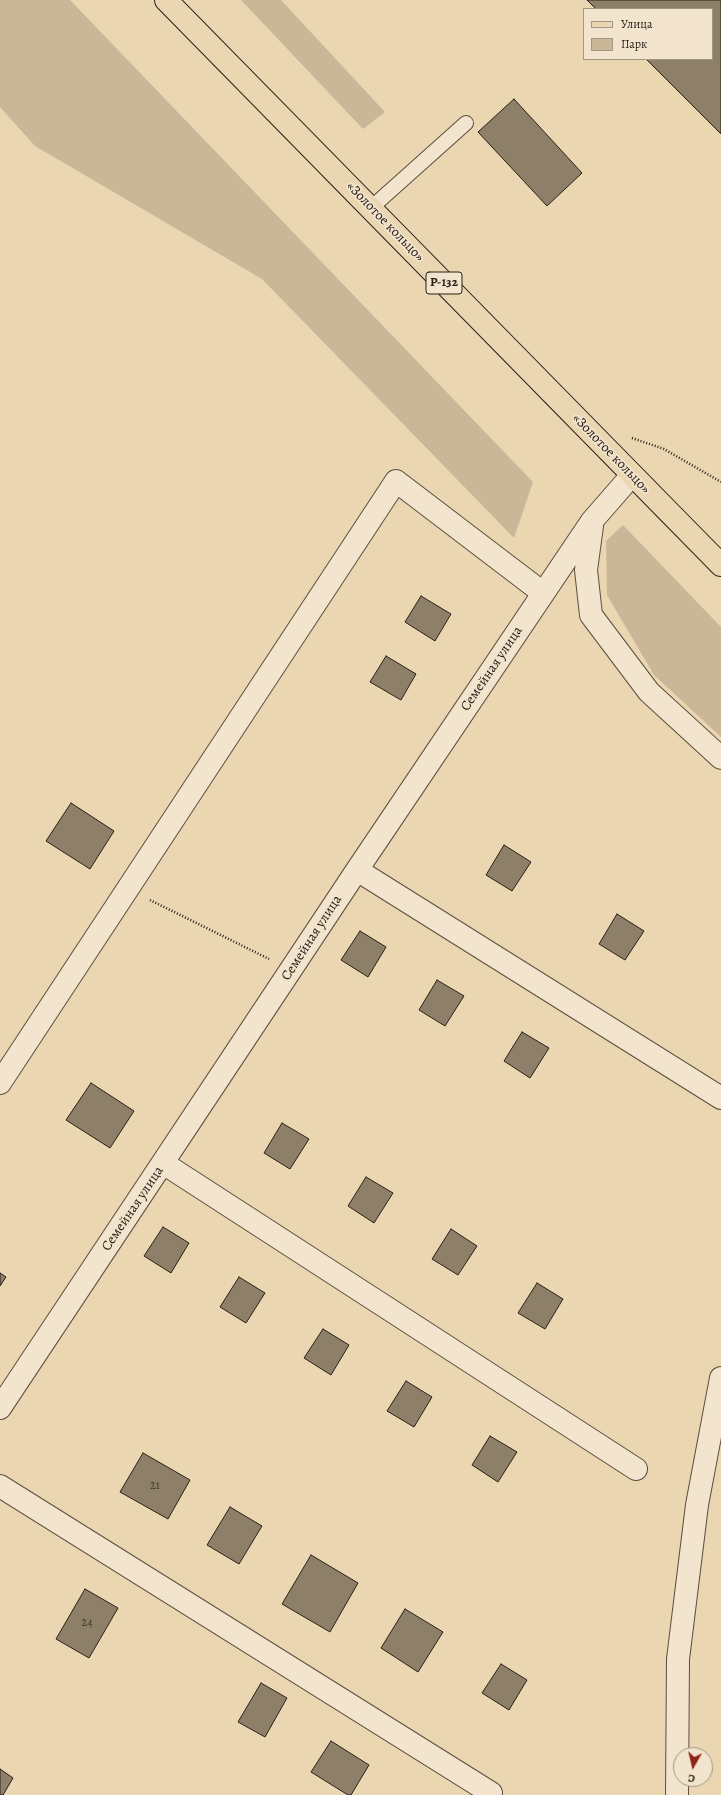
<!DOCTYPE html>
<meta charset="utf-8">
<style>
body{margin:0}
#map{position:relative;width:721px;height:1795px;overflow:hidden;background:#ebd6b2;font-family:Alegreya,serif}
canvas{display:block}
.legend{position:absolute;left:583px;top:8px;width:130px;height:52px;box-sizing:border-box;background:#f2e4cd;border:1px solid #a29684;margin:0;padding:5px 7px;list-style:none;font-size:12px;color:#292017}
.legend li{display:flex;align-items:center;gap:8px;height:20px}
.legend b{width:20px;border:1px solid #a29684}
.north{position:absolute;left:673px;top:1747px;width:40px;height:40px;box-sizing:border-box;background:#f2e4cd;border:1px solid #a29684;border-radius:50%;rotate:188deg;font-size:11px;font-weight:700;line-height:16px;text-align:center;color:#292017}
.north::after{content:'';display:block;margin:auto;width:14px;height:18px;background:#8f2418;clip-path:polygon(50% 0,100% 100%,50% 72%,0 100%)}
</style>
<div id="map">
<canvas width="721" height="1795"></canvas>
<ul class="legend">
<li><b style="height:5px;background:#ebd6b2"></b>Улица</li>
<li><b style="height:11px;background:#cab798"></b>Парк</li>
</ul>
<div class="north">С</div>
</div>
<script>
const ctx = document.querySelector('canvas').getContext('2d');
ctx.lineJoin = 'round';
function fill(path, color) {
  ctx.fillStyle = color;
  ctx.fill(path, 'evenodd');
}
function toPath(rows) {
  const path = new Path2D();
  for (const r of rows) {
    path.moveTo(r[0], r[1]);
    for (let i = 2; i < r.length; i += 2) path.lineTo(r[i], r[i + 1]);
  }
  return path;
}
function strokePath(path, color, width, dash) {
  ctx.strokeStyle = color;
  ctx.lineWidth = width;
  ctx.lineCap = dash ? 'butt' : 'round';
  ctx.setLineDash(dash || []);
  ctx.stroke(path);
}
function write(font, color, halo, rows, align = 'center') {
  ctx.font = font + ' Alegreya,serif';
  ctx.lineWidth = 3.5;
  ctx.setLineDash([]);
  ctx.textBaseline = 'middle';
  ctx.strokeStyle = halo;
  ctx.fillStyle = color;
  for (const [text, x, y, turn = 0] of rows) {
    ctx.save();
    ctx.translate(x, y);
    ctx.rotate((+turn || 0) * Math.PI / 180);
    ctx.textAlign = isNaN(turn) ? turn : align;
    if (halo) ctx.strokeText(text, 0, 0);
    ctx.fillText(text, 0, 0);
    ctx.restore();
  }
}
const green = toPath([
 [0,0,70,0,533,482,514,538,262,279,35,146,0,107],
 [241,0,281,0,385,112,363,129],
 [623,525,721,627,721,737,654,675,607,595,606,541]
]);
const building = toPath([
 [587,0,721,0,721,134,646,59,712,59,712,9,596,9,587,0],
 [514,99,582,173,547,206,478,132,514,99],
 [421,596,451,614,435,641,405,622,421,596],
 [386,656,416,674,401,700,370,682,386,656],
 [71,803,114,831,90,869,46,841,71,803],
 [504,845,531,862,512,891,486,875,504,845],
 [617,914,644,931,625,960,599,944,617,914],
 [360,931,386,947,368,977,341,960,360,931],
 [437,980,464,996,445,1026,419,1010,437,980],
 [522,1032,549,1048,530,1078,504,1061,522,1032],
 [91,1083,134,1111,110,1148,66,1120,91,1083],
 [282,1123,309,1139,290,1169,264,1153,282,1123],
 [366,1177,393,1193,374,1223,348,1206,366,1177],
 [163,1227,189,1243,171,1273,144,1256,163,1227],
 [451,1229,477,1246,458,1275,432,1259,451,1229],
 [0,1273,6,1277,0,1286,0,1273],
 [239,1277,265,1293,246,1323,220,1307,239,1277],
 [537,1283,563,1299,545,1329,518,1313,537,1283],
 [323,1329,349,1345,331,1375,304,1358,323,1329],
 [406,1381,432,1397,414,1427,387,1411,406,1381],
 [490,1436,517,1452,498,1482,472,1465,490,1436],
 [143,1453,190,1480,168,1519,120,1492,143,1453],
 [230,1507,262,1526,239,1564,207,1545,230,1507],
 [311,1555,358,1583,330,1632,282,1604,311,1555],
 [85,1589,118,1608,89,1658,56,1639,85,1589],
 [405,1609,443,1632,418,1672,381,1648,405,1609],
 [501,1664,527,1680,509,1710,482,1693,501,1664],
 [261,1683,287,1698,265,1737,238,1722,261,1683],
 [331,1741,369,1765,351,1795,348,1795,311,1772,331,1741],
 [0,1769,13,1778,3,1795,0,1795,0,1769]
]);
const path = toPath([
 [632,438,664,449,721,482],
 [150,900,269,959]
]);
const service = toPath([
 [371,208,466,123]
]);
const minor = toPath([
 [592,526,586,570,591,615,649,692,721,758],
 [357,870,721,1098],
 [0,1083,396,481,543,593],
 [163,1163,636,1469],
 [0,1408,357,870,592,521,632,475],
 [0,1486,491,1793],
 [677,1795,678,1659,697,1505,721,1378]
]);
const primary = toPath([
 [166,0,721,565]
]);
const numberNames = [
 ["21",155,1486],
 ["24",87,1623]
];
const shields = [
 [444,283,36]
];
const shieldNames = [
 ["Р-132",444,283]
];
const streetNames = [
 ["«Золотое кольцо»",385,222,46],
 ["«Золотое кольцо»",611,454,46],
 ["Семейная улица",492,669,-56],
 ["Семейная улица",312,938,-57],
 ["Семейная улица",133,1209,-56]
];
fill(green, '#cab798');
fill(building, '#8e7f68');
strokePath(building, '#292017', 1);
strokePath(service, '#5a4e3e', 16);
strokePath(minor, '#5a4e3e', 24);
strokePath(primary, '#292017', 24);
strokePath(path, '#292017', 2.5, [1, 2]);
strokePath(service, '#f2e4cd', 14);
strokePath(minor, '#f2e4cd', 22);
strokePath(primary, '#ebd6b2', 22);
write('12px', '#42382b', null, numberNames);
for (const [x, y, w] of shields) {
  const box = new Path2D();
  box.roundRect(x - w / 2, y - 11, w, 22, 3);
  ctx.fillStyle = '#f2e4cd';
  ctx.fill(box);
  strokePath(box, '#292017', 1);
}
write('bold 13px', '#292017', null, shieldNames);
write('14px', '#292017', '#f2e4cd', streetNames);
</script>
